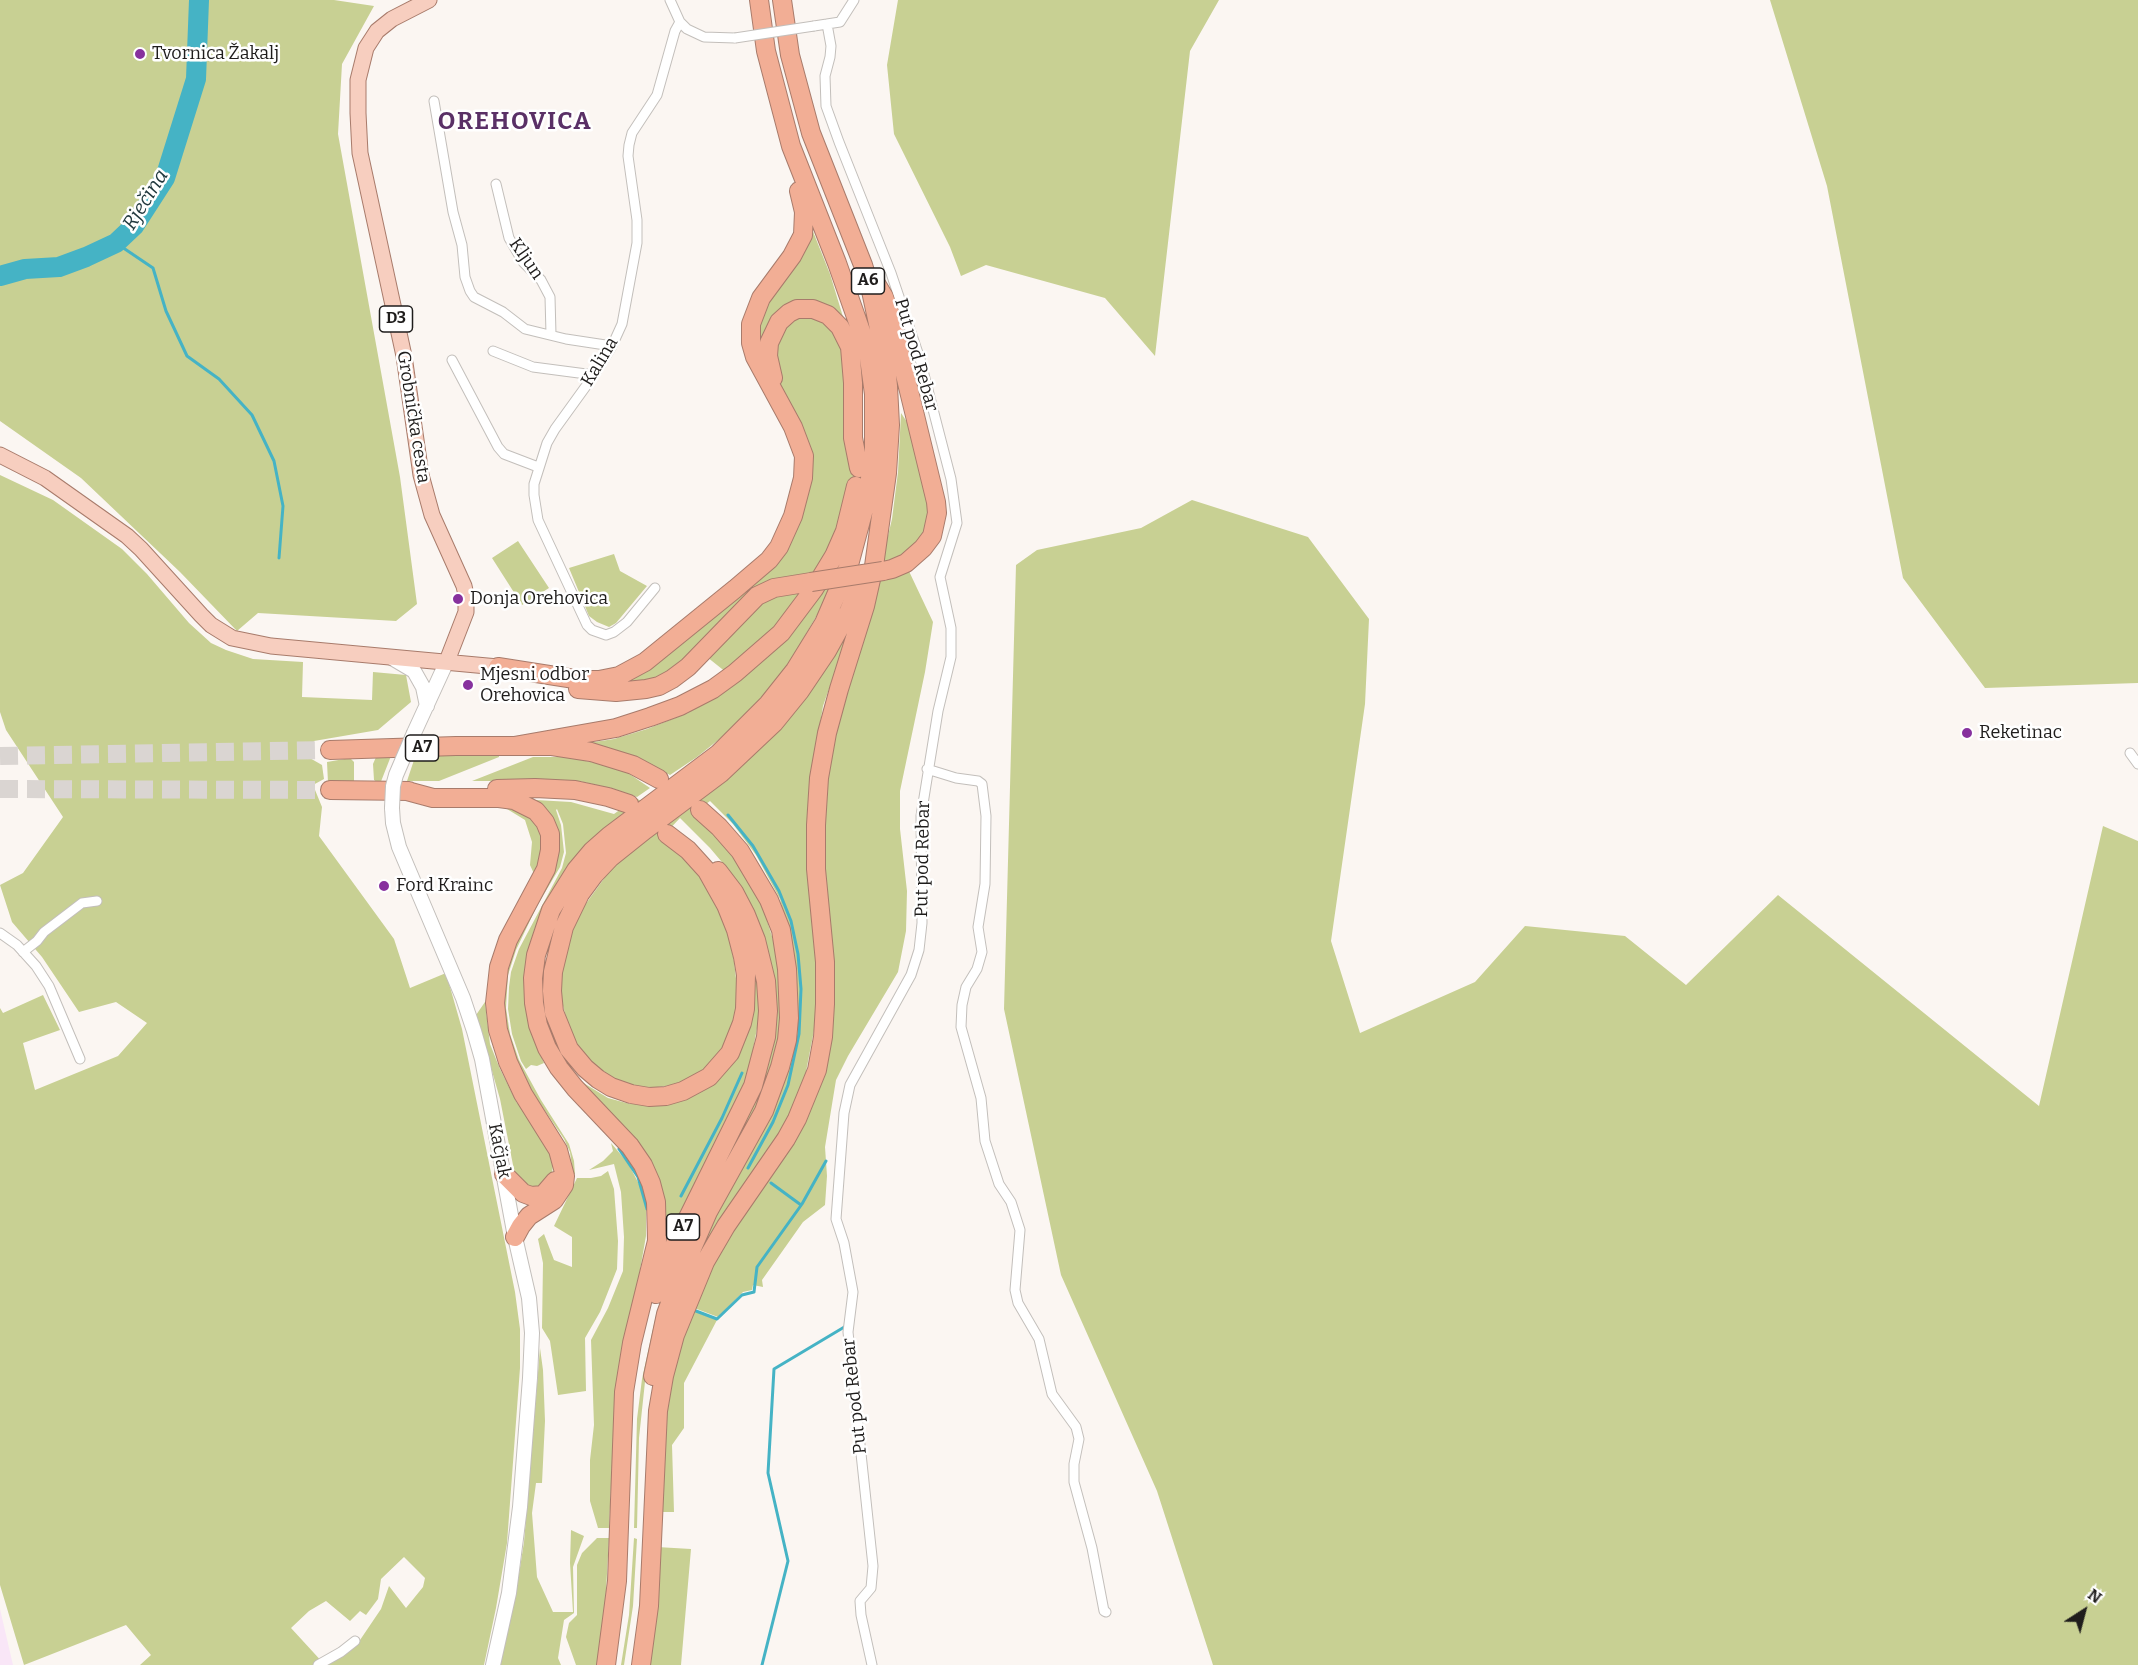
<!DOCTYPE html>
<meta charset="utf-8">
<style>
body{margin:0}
#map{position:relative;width:2138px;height:1665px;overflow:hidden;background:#fbf6f2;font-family:Bitter,serif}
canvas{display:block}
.north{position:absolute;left:2054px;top:1581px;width:60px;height:60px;-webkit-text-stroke:4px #fff;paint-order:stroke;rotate:36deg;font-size:16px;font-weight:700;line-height:24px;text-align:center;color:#1f1d1c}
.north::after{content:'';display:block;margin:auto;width:21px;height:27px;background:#1f1d1c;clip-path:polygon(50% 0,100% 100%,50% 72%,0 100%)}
</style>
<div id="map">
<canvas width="2138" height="1665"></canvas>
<div class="north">N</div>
</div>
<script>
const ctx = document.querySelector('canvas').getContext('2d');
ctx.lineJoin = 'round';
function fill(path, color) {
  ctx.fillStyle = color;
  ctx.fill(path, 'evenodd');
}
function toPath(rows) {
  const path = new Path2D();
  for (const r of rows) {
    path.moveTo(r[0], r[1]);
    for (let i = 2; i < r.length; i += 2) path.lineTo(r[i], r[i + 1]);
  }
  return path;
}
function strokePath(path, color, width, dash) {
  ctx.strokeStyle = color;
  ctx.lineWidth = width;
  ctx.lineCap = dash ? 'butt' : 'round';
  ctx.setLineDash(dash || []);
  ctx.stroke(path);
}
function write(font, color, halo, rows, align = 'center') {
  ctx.font = font + ' Bitter,serif';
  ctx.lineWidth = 5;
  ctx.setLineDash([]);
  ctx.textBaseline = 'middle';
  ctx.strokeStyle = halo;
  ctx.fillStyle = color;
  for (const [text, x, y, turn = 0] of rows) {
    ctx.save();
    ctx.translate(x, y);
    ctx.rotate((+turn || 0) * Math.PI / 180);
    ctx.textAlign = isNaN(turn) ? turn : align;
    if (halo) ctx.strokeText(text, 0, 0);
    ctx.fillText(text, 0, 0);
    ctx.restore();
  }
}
const industrial = toPath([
 [0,1609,13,1665,0,1665]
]);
const green = toPath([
 [0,0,334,0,374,6,342,64,338,134,400,477,417,604,396,621,258,613,237,631,180,572,81,478,0,421],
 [898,0,1219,0,1190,51,1155,356,1105,298,986,265,961,276,950,247,894,134,887,65],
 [1770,0,2138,0,2138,683,1985,688,1903,578,1827,186],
 [810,224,830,274,847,330,802,303,759,349,760,317],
 [807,311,843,336,855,467,849,499,844,518,814,576,776,582,673,670,643,683,596,686,751,582,804,492,772,352,780,329],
 [901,413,913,431,930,502,927,531,907,556,881,565,892,519,898,472],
 [0,475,53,500,122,549,147,574,189,623,211,643,226,650,253,659,303,662,302,697,372,700,373,672,406,675,411,702,378,730,314,741,308,757,322,765,324,779,313,785,322,807,319,836,394,939,410,988,446,973,462,1029,515,1292,520,1329,520,1368,507,1543,496,1608,484,1665,327,1665,358,1643,381,1609,389,1586,406,1608,423,1587,425,1578,404,1557,381,1579,378,1599,366,1615,360,1611,350,1621,326,1601,309,1611,291,1628,325,1665,140,1665,151,1655,126,1625,24,1665,0,1585,0,1008,3,1013,43,995,60,1030,23,1043,35,1090,118,1056,147,1023,116,1002,79,1012,42,957,12,922,0,885,23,873,63,817,6,730,0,712],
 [1192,500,1308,537,1369,619,1365,704,1331,941,1360,1033,1475,982,1525,926,1625,936,1686,985,1778,895,2039,1106,2103,826,2138,841,2138,1665,1213,1665,1157,1491,1061,1275,1004,1009,1016,565,1037,550,1141,528],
 [518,541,549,588,522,605,492,558],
 [846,548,827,598,789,663,760,700,727,733,697,757,670,775,651,765,616,753,581,744,614,739,647,729,688,713,731,685],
 [614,554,620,571,647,586,616,623,609,627,597,622,589,616,569,568],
 [907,567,933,622,925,672,900,791,900,829,907,891,906,931,898,972,848,1056,836,1080,825,1147,827,1176,825,1205,803,1222,762,1280,763,1287,753,1285,752,1290,743,1292,718,1317,689,1306,818,1083,822,805,837,718,879,576],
 [808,587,781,623,727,673,707,657,758,603],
 [843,637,845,643,823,706,811,778,817,978,816,1020,804,1082,787,1121,701,1252,697,1251,776,1103,788,1071,797,1020,795,960,780,899,756,855,733,824,710,801,694,813,723,841,742,868,763,908,775,946,781,992,780,1031,772,1069,760,1101,647,1363,639,1438,637,1528,634,1528,637,1419,642,1379,656,1315,666,1283,765,1065,753,913,732,874,710,848,680,818,662,837,688,858,715,897,726,926,734,961,738,996,733,1026,722,1051,708,1066,690,1079,673,1085,658,1087,636,1087,608,1076,584,1056,571,1035,560,995,561,968,566,944,577,916,613,866],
 [416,754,499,754,499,757,439,781,407,781],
 [391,756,380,784,374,780,373,764,376,757],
 [533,757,566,757,596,763,628,773,650,788,637,797,614,789,579,781,472,781],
 [350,758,354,762,354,782,328,783,327,762],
 [636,798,641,801,574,860,559,879,549,896,535,928,529,948,524,988,526,1007,531,1032,544,1063,537,1066,531,1065,526,1069,521,1061,512,1034,508,1009,509,987,511,972,519,949,562,868,566,853,563,824,557,809,556,810,561,825,564,852,560,867,537,906,516,950,508,975,506,1008,510,1034,519,1060,541,1100,569,1144,574,1161,575,1174,573,1174,570,1152,564,1139,533,1093,510,1044,503,1010,509,957,548,880,542,806,536,800,571,802,614,814],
 [492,805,508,806,534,820,542,834,543,849,535,876,530,865,532,842,525,820,507,809],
 [755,961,758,984,758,1023,748,1076,735,1105,668,1240,666,1238,664,1198,580,1084,582,1082,608,1098,630,1104,661,1104,718,1079],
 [485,1002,490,1044,500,1069,517,1103,521,1104,548,1146,553,1165,552,1174,545,1184,533,1189,516,1175,514,1170,500,1099,476,1015],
 [611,1143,628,1163,640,1186,646,1209,646,1236,637,1287,622,1349,615,1404,609,1528,598,1528,590,1501,590,1460,594,1425,591,1340,608,1308,623,1271,624,1237,621,1192,614,1164,589,1170,603,1161,613,1151],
 [608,1171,614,1189,618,1241,617,1269,600,1312,585,1338,586,1391,558,1395,550,1341,542,1328,543,1263,538,1239,544,1234,554,1260,572,1267,572,1237,554,1226,577,1178,591,1178,601,1176],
 [688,1309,717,1320,684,1383,684,1428,672,1445,674,1512,657,1512,658,1443],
 [540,1348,543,1370,545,1421,542,1483,536,1483,532,1513,537,1577,553,1612,573,1612,570,1563,571,1530,584,1536,573,1567,574,1613,564,1620,558,1658,561,1665,500,1665,516,1593,524,1542],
 [597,1538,609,1538,605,1609,597,1665,576,1665,566,1637,569,1623,577,1615,577,1565,582,1553],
 [634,1538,637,1539,633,1606,624,1665,621,1665,629,1615],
 [657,1547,691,1549,681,1665,644,1665]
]);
const stream = toPath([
 [116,243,153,268,166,311,187,356,219,379,252,415,274,461,283,506,279,558],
 [728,815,753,846,779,891,791,921,798,954,801,989,799,1034,788,1085,773,1122,748,1168],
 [619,1149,638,1177,647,1209],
 [771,1183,801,1205],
 [681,1196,722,1118,742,1073],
 [754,1292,757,1267,802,1204,826,1161],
 [696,1311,717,1319,742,1295,754,1292],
 [762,1665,788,1561,768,1473,774,1369,846,1326]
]);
const river = toPath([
 [0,276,25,269,59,267,86,257,116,243,134,226,165,178,196,79,199,0]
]);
const highwayTunnel = toPath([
 [0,756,330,750],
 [0,789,330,790]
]);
const street = toPath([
 [680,22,687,29,704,37,735,38],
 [827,24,831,46,830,57,825,76,826,106,839,142,891,273,920,359,951,479,957,523,940,577,951,628,951,657,938,711,921,816,922,923,919,950,911,975,850,1085,844,1113,836,1219,844,1243,853,1292,848,1332,873,1566,871,1588,860,1601,861,1615,872,1665],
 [814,26,840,22,854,0],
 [434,101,453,212,462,245,465,277,470,291,474,297,503,312,525,329,566,339,612,346],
 [496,184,509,238,523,262,541,280,550,297,551,334],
 [493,351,533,367,594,375],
 [452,360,498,447,504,454,538,467],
 [655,588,627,622,614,632,606,635,592,630,587,625,538,520,534,495,534,484,547,443,555,429,594,375,612,346,622,324,637,243,637,220,628,156,629,145,632,133,657,95,675,31,680,22,670,0],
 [2130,753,2138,764],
 [927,769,956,778,978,781,982,784,986,816,985,884,978,927,982,952,977,969,966,987,962,1005,961,1027,981,1098,985,1141,999,1184,1011,1202,1020,1230,1015,1290,1018,1303,1039,1339,1052,1394,1076,1427,1079,1439,1074,1464,1074,1482,1092,1548,1104,1611,1106,1612],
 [0,933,17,945,36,966,49,986,80,1059],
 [23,952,37,941,44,932,82,903,97,901],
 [318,1665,341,1652,355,1641]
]);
const secondary = toPath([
 [392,658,414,671,423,687,427,706],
 [414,733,447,661],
 [392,808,393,823,399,847,463,998,474,1031,482,1059,515,1237,529,1298,532,1333,530,1378,520,1507,509,1593,493,1665]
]);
const primary = toPath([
 [429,0,392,19,377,31,366,48,358,80,358,113,360,153,404,356,421,475,432,515,464,586,466,595,466,612,447,661],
 [0,455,45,478,127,536,141,549,201,615,211,625,232,638,271,646,498,667]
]);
const highway = toPath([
 [875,282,884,297,891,317,936,502,937,513,932,536,923,548,906,563,892,569,883,571],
 [773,378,768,356,769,343,779,322,789,313,797,309,813,309,828,315,840,327,850,347,853,383,853,438,859,468],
 [498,667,581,680,599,680,619,676,645,662,735,589,769,560,779,547,793,516,803,478,804,456,793,427,755,357,751,343,751,324,761,298,792,256,803,235,804,212,799,191],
 [578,689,616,692,646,689,659,686,672,679,688,667,757,596,774,588,811,582],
 [514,746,616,728,650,717,680,706,713,689,735,673,781,633,814,589,834,556,845,531,856,486],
 [330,750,456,746,552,746,591,752,633,765,659,779],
 [497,789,535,788,575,790,608,797,629,804],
 [330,790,409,791],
 [407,791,433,798,499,798,514,800,536,811,545,822,550,834,550,850,546,869,508,940,499,967,495,1003,498,1030,508,1062,523,1094,558,1150,565,1176,564,1185,554,1200,529,1216,521,1226,515,1237],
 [667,834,688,850,707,871,726,905,736,930,743,957,746,975,745,1009,742,1023,730,1053,709,1077,683,1091,666,1096,649,1097,631,1094,611,1087,598,1079,585,1068,569,1049,554,1012,552,991,553,972,564,927,580,894,594,875,610,858,645,830,721,773,774,723,800,691,827,651,849,611,864,574],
 [504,1174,523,1193,531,1196,543,1195,555,1181],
 [656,1294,672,1250,753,1086,766,1037,768,1011,766,981,756,940,746,915,734,892,718,871],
 [653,1376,666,1314,680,1276,708,1212,764,1111,780,1067,787,1040,789,1018,787,969,781,930,769,900,740,851,719,827,700,810],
 [606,1665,617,1581,624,1392,632,1343,657,1241,656,1202,651,1183,643,1165,630,1146,575,1088,559,1068,547,1048,538,1025,534,1003,533,978,536,955,551,910,576,870,592,851,609,836,718,754,768,704,795,670,824,623,849,565,867,498,874,453,874,394,868,351,837,263,791,146,766,51,759,0],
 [641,1665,649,1606,658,1411,664,1376,675,1335,705,1262,726,1226,786,1139,797,1119,817,1070,823,1037,825,1004,825,962,816,869,816,825,819,778,827,733,839,689,865,606,874,566,887,473,890,425,888,386,885,357,871,291,863,265,811,133,790,55,782,0]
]);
const streetBridge = toPath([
 [735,38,814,26]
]);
const secondaryBridge = toPath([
 [392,808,393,786,396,775,414,733]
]);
const highwayBridge = toPath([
 [811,582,883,571]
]);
const markers = [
 [140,54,6,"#87319e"],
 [458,599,6,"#87319e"],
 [468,685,6,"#87319e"],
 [1967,733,6,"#87319e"],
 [384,886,6,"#87319e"]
];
const shields = [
 [868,281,33],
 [396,319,33],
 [422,748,33],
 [683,1227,33]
];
const shieldNames = [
 ["A6",868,281],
 ["D3",396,319],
 ["A7",422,748],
 ["A7",683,1227]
];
const poiNames = [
 ["Tvornica Žakalj",152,54],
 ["Donja Orehovica",470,599],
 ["Mjesni odbor",480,675],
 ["Orehovica",480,696],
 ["Reketinac",1979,733],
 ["Ford Krainc",396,886]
];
const streetNames = [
 ["Kljun",526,259,55],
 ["Put pod Rebar",916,355,74],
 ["Kalina",600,362,-59],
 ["Grobnička cesta",413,417,81],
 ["Put pod Rebar",923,859,-89],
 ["Kačjak",499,1151,79],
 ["Put pod Rebar",855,1396,-96]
];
const waterNames = [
 ["Rječina",146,200,-58]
];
const districtNames = [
 ["OREHOVICA",515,122]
];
fill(industrial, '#f9e6f7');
fill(green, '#c8d093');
strokePath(stream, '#45b3c5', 3);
strokePath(river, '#45b3c5', 20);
strokePath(highwayTunnel, '#dad5d2', 18, [18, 9]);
strokePath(street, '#c3bfbb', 11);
strokePath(secondary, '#c3bfbb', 16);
strokePath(primary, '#a87b6b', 17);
strokePath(highway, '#a87b6b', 20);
strokePath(street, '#fff', 9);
strokePath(secondary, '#fff', 14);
strokePath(primary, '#f7cebf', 15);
strokePath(highway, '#f2ae95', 18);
strokePath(streetBridge, '#c3bfbb', 11, []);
strokePath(secondaryBridge, '#c3bfbb', 16, []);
strokePath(highwayBridge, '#a87b6b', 20, []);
strokePath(streetBridge, '#fff', 9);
strokePath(secondaryBridge, '#fff', 14);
strokePath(highwayBridge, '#f2ae95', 18);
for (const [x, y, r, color] of markers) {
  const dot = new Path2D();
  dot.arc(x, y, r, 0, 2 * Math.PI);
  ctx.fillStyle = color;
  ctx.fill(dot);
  strokePath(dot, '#fff', 2);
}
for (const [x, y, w] of shields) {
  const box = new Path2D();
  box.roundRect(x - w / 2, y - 13, w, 26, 4.5);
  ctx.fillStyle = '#fff';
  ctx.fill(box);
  strokePath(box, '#1f1d1c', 1.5);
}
write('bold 16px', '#1f1d1c', null, shieldNames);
write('18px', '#1f1d1c', '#fff', poiNames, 'left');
write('18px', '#1f1d1c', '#fff', streetNames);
write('italic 20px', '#223a3f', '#fff', waterNames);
ctx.letterSpacing = '1.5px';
write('bold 24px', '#5a3066', '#fff', districtNames);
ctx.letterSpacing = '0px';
</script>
